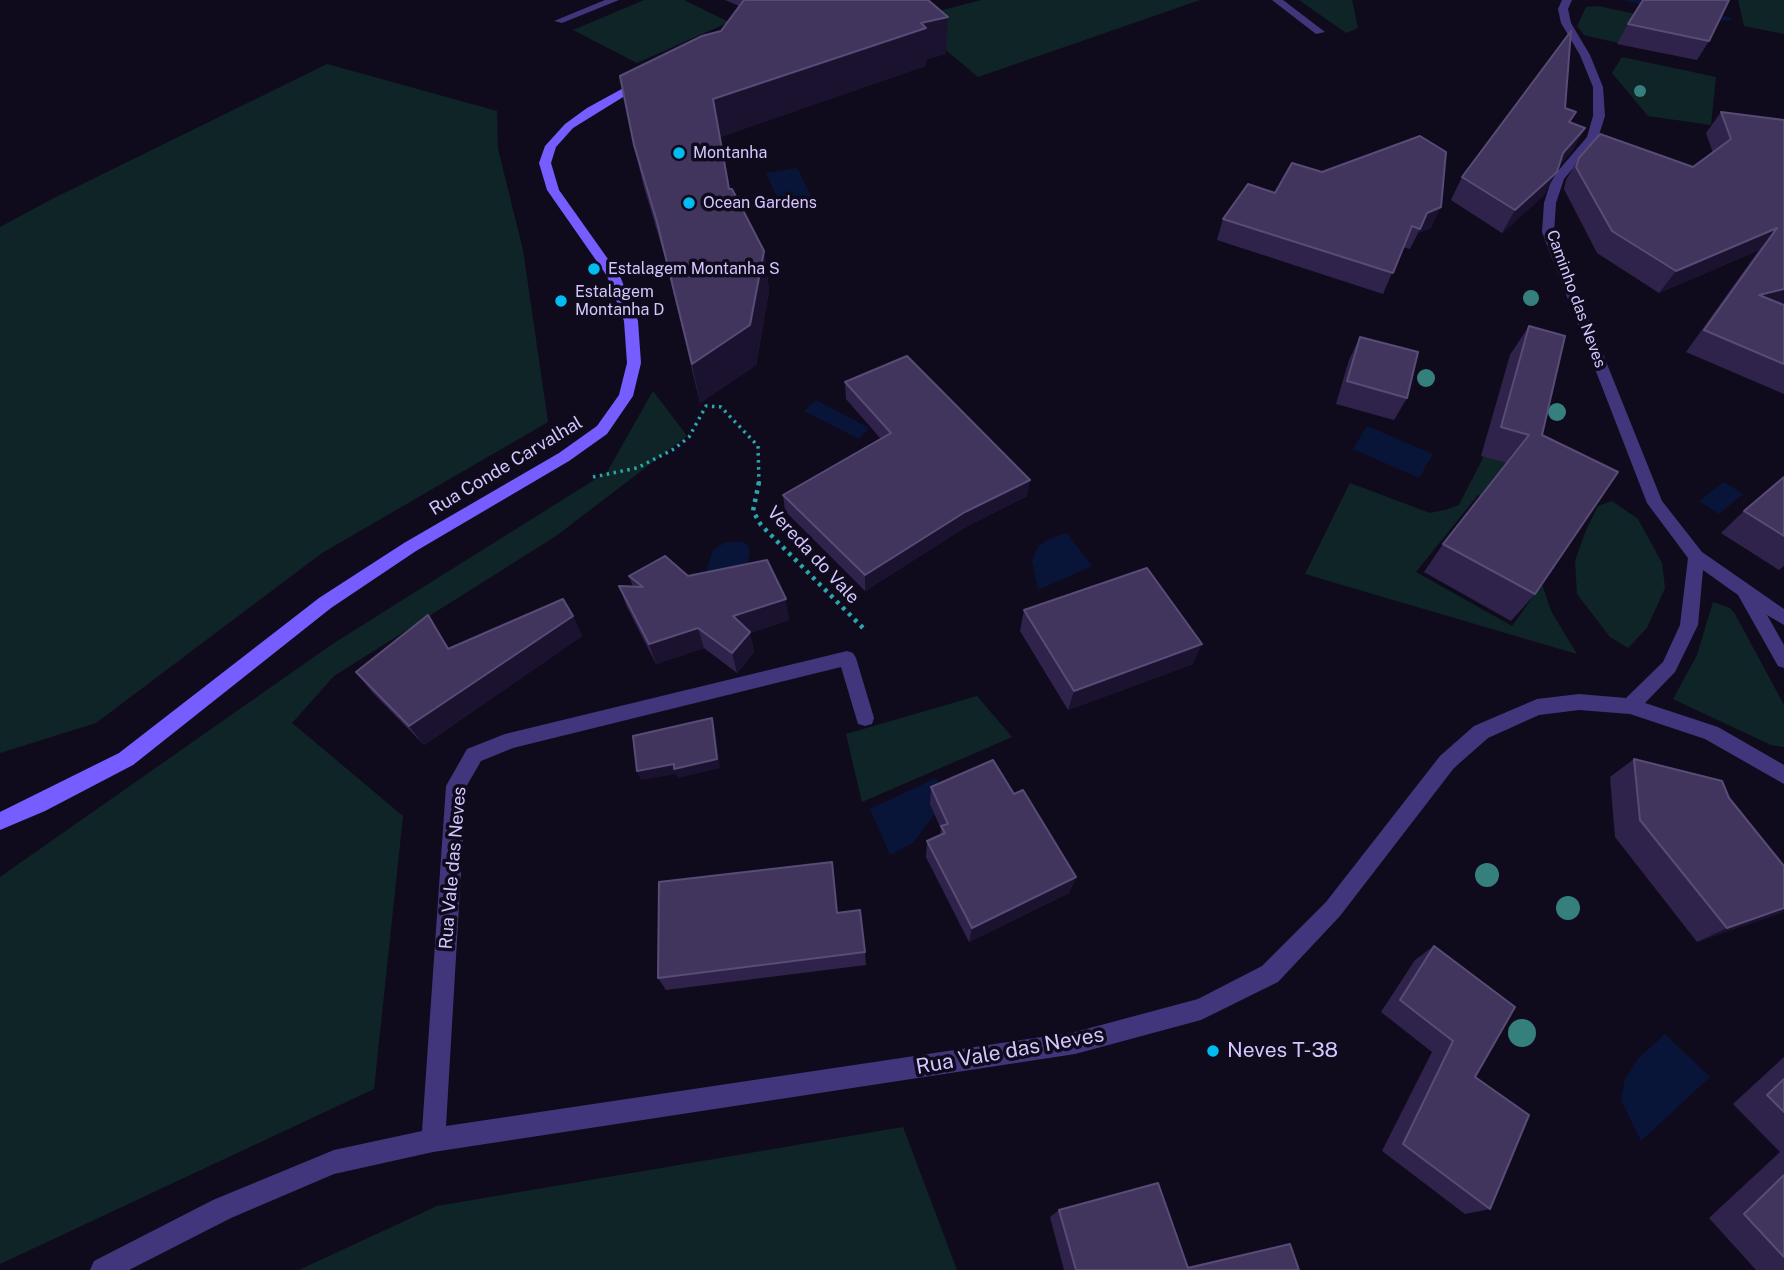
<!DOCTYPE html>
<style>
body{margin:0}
canvas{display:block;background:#100b1c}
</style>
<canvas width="1784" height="1270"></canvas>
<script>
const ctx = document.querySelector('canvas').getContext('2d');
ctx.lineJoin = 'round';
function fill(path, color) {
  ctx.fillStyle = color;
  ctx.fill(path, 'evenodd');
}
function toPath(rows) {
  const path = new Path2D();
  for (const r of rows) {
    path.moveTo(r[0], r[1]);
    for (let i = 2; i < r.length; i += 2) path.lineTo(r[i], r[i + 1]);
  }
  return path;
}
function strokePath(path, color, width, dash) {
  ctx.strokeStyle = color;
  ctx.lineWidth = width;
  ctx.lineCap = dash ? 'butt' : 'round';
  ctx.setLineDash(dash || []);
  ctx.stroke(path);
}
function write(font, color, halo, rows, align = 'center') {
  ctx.font = font + ' "Public Sans",sans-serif';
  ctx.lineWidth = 7;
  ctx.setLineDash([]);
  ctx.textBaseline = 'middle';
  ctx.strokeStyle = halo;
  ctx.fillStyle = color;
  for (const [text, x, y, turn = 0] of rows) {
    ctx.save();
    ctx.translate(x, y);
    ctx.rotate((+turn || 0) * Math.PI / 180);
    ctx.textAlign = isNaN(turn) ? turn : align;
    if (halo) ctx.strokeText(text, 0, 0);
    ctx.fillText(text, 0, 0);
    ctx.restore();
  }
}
const green = toPath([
 [644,0,684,0,729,22,637,63,573,30],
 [981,0,1200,0,978,77,909,19],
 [1299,0,1352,0,1358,28,1346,33],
 [1738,0,1784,0,1784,34,1744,26],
 [1598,6,1710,30,1618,43,1584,35,1577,26,1586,7],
 [1622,57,1716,77,1711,125,1648,116,1612,73],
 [327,64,497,111,498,149,523,250,548,422,322,553,96,723,0,753,0,227,54,198],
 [653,391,687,436,556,536,334,676,292,723,403,816,374,1089,0,1264,0,877,334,643,607,472],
 [1492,440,1587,466,1490,499,1478,495,1416,572,1512,626,1542,584,1551,611,1577,654,1305,574,1350,483,1430,513,1445,510,1459,505],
 [1612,501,1638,519,1662,563,1665,588,1647,628,1628,648,1610,637,1577,594,1575,561,1586,530,1598,506],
 [1713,602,1730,608,1735,614,1784,705,1784,747,1771,745,1673,699,1697,655],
 [977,696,1012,737,862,802,846,734],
 [903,1127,957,1270,299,1270,437,1206]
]);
const water = toPath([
 [797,168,816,206,784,212,766,173],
 [816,400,869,428,859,439,804,411],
 [1367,426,1433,454,1419,478,1353,449],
 [1724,482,1743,494,1719,514,1699,501],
 [1067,533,1092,566,1038,590,1032,560,1039,546,1049,539],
 [726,542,742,542,748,546,750,551,747,566,690,583,706,572,713,550],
 [936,778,947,797,913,843,890,855,870,809],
 [1665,1034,1710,1077,1641,1141,1621,1100,1625,1079,1638,1059]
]);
const stream = toPath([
 [1622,0,1638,0,1662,6,1658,8,1622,0],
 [1702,13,1728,17,1732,19,1728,21,1699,17,1699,13,1702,13]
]);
const pathFar1 = toPath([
 [593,477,637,468,674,449,689,437,706,406,721,407,758,446,759,484]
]);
const path = toPath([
 [759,482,753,511,761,525,864,629]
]);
const lane = toPath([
 [1272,0,1283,0,1325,32,1316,34,1272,0]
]);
const street = toPath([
 [605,0,619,0,562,23,554,21,605,0],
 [1562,0,1572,0,1568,9,1571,23,1590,55,1603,87,1605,116,1598,138,1564,179,1556,203,1554,232,1662,501,1702,552,1784,609,1784,625,1767,615,1784,645,1784,668,1778,666,1738,595,1703,570,1698,625,1675,672,1645,703,1718,727,1784,765,1784,784,1705,739,1630,714,1579,710,1539,715,1488,738,1454,768,1340,916,1278,982,1201,1020,1075,1054,433,1152,334,1174,231,1218,129,1270,90,1270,94,1261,213,1200,334,1150,422,1131,446,786,467,749,505,734,847,651,853,653,856,658,874,718,872,724,865,726,858,724,841,667,513,748,481,761,466,787,446,1126,1075,1032,1198,999,1262,966,1326,902,1440,756,1474,726,1537,699,1579,694,1626,698,1663,662,1680,625,1688,558,1647,503,1542,232,1544,203,1552,178,1587,137,1593,116,1593,87,1580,55,1561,23,1558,9,1562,0]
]);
const secondary = toPath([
 [640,79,649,81,573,128,556,147,551,163,559,190,620,276,638,321,641,363,633,396,607,434,569,461,416,551,331,608,133,765,45,811,0,830,0,812,119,753,319,598,404,543,559,453,597,426,619,395,627,363,624,321,607,276,547,190,539,163,545,146,565,124,587,108,640,79]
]);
const trees = [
 [1640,91,6],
 [1531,298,8],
 [1426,378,9],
 [1557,412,9],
 [1487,875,12],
 [1568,908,12],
 [1522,1033,14]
];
const wall = toPath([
 [725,0,928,0,946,54,926,59,925,66,720,137,729,189,764,251,769,291,756,365,700,403,666,261,643,184,634,145,739,6],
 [1628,24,1709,41,1697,60,1617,44],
 [1565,108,1576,112,1570,123,1585,128,1572,151,1559,166,1544,195,1502,233,1451,200,1462,177],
 [1721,112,1784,120,1784,394,1686,352,1759,250,1659,293,1597,253,1564,189,1566,180,1579,158,1693,167,1713,153,1706,133],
 [1275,193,1431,228,1418,233,1410,249,1403,247,1383,294,1217,240,1223,219],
 [1529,326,1542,435,1535,594,1511,621,1424,572,1443,544,1507,463,1481,456,1510,355],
 [1360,337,1407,398,1394,420,1336,404,1349,360],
 [845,382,1027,496,964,528,865,591,785,511,783,495,881,439,846,399],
 [1784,477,1784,566,1779,570,1721,533,1744,511],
 [629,576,789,620,750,633,754,652,737,673,704,648,656,664,627,607,619,586,633,587],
 [1024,610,1193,664,1068,710,1020,631],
 [428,615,449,648,573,616,582,636,424,745,372,692,356,672],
 [1634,759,1729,798,1784,866,1784,911,1697,942,1615,837,1610,777],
 [931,787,1014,794,1076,877,1069,893,969,942,926,857,927,841,940,835,941,829,930,804],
 [838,913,865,952,866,965,666,990,658,978],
 [1434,946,1475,1077,1490,1209,1465,1214,1382,1151,1432,1052,1381,1012,1415,960],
 [1784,1057,1784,1270,1756,1270,1709,1218,1780,1152,1733,1104],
 [1059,1210,1187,1267,1290,1244,1299,1270,1064,1270,1050,1217]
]);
const shadedWall = toPath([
 [948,17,946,54,926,59,925,66,718,138,713,99,921,23],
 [1585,128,1572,151,1550,176,1563,153],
 [1557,172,1544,195,1502,233,1515,210],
 [1441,207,1431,228,1418,233,1427,213],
 [1777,228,1759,250,1659,293,1676,271],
 [764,251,769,291,756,365,700,403,692,364],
 [1784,289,1784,307,1759,295],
 [1030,480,1027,496,964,528,865,591,865,575,965,512],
 [786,599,789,620,750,633,754,652,737,673,732,653,733,616],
 [573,616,582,636,424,745,409,726],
 [698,628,704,648,656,664,649,644],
 [1202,644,1193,664,1068,710,1074,691],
 [712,718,715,728,720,768,678,778,676,774,641,780,637,771],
 [1076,877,1069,893,969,942,972,928],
 [1784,908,1784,911,1779,914,1697,942,1727,928]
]);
const building = toPath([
 [744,0,928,0,948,17,921,23,926,28,713,99,729,189,732,189,764,251,750,325,692,364,657,222,634,145,620,76,702,36,721,31,744,0],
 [1643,0,1729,0,1709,41,1628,24,1643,0],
 [1571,31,1565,108,1576,112,1569,122,1585,128,1563,153,1557,172,1515,210,1462,177,1571,31],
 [1721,112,1784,120,1784,289,1759,295,1784,305,1784,364,1704,330,1777,228,1676,271,1612,231,1576,167,1579,158,1600,134,1693,167,1731,139,1721,112],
 [1420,136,1446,152,1441,207,1427,213,1420,229,1412,226,1393,273,1223,219,1248,184,1275,193,1292,163,1322,172,1420,136],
 [1529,326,1565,336,1542,435,1618,472,1535,594,1443,544,1529,435,1501,427,1529,326],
 [1360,337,1418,352,1407,398,1347,381,1360,337],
 [907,356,1030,480,965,512,865,575,783,495,891,433,845,382,907,356],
 [1784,477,1784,536,1744,511,1784,477],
 [665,556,688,576,767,560,786,599,733,616,750,632,732,653,698,628,649,644,619,586,643,587,629,576,665,556],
 [1147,568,1202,644,1074,691,1024,610,1147,568],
 [563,599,573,616,409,726,356,672,428,615,448,649,563,599],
 [712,718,717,759,674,769,674,764,637,771,633,736,712,718],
 [1634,759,1722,781,1729,798,1784,866,1784,908,1727,928,1640,820,1634,759],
 [993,760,1014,794,1023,790,1076,877,972,928,927,841,945,833,941,826,948,824,931,787,993,760],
 [832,862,837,913,860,910,865,952,658,978,659,882,832,862],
 [1434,946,1515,1007,1475,1077,1529,1115,1490,1209,1403,1144,1453,1041,1400,1000,1434,946],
 [1784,1079,1784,1112,1767,1095,1784,1079],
 [1784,1175,1784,1257,1744,1214,1784,1175],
 [1158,1183,1188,1268,1290,1244,1299,1270,1076,1270,1059,1210,1158,1183]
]);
const markers = [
 [679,153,7,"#00bcf1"],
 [689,203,7,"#00bcf1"],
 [594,269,7,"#00bcf1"],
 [561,301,7,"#00bcf1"],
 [1213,1051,7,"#00bcf1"]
];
const farPoinames = [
 ["Montanha",693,153],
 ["Ocean Gardens",703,203],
 ["Estalagem Montanha S",608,269],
 ["Estalagem",575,292],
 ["Montanha D",575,310]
];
const farStreetnames = [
 ["Caminho das Neves",1576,299,70]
];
const streetNames = [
 ["Rua Conde Carvalhal",506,466,-31],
 ["Vereda do Vale",813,555,47],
 ["Rua Vale das Neves",453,868,-85]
];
const nearStreetnames = [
 ["Rua Vale das Neves",1010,1051,-10]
];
const nearPoinames = [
 ["Neves T-38",1227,1051]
];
fill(green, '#0e2426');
fill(water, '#081438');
fill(stream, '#081438');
strokePath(pathFar1, '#2ca6ae', 3.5, [2.5, 4.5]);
strokePath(path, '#2ca6ae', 4.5, [3.5, 5]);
fill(lane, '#41367c');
fill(street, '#41367c');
fill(secondary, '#755dff');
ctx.fillStyle = '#357f7d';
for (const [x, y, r] of trees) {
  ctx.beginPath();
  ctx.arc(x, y, r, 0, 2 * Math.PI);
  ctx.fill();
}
fill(wall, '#2f234b');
fill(shadedWall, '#1b1230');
fill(building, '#41355e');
strokePath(building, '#584c77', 2);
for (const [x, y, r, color] of markers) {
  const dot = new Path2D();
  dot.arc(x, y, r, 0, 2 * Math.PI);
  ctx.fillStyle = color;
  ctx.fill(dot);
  strokePath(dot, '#100b1c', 2.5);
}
write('16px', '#d4c6ff', '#100b1c', farPoinames, 'left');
write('16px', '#d4c6ff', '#100b1c', farStreetnames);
write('18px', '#d4c6ff', '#100b1c', streetNames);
write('21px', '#d4c6ff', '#100b1c', nearStreetnames);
write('21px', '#d4c6ff', '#100b1c', nearPoinames, 'left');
</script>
